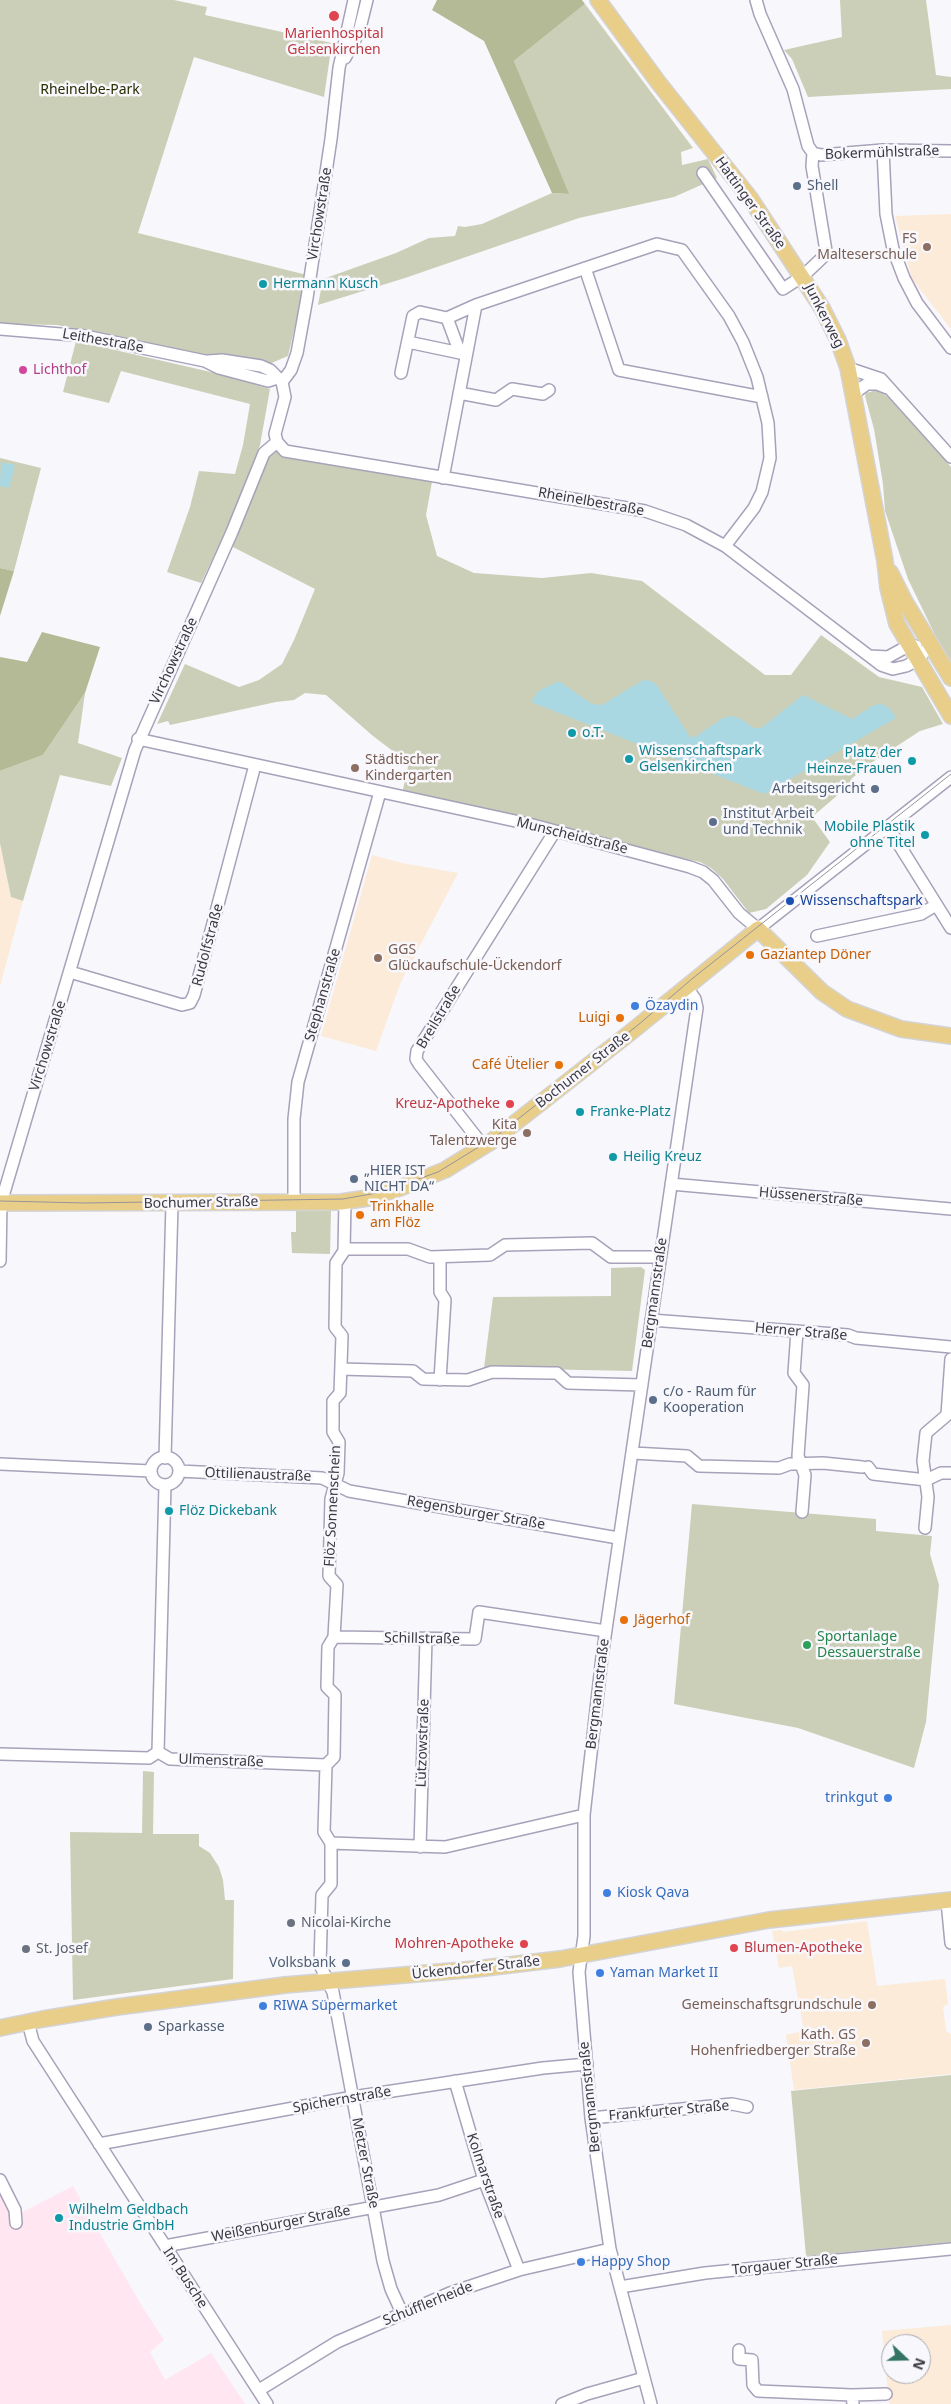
<!DOCTYPE html>
<meta charset="utf-8">
<style>
body{margin:0}
#map{position:relative;width:951px;height:2404px;overflow:hidden;background:#f8f7fc;font-family:"Noto Sans",sans-serif}
canvas{display:block}
.north{position:absolute;left:881px;top:2334px;width:50px;height:50px;box-sizing:border-box;background:#f8f7fc;border:1px solid #acabb2;border-radius:50%;rotate:111deg;font-size:14px;font-weight:700;line-height:20px;text-align:center;color:#3b3842}
.north::after{content:'';display:block;margin:auto;width:18px;height:22px;background:#337464;clip-path:polygon(50% 0,100% 100%,50% 72%,0 100%)}
</style>
<div id="map">
<canvas width="951" height="2404"></canvas>
<div class="north">N</div>
</div>
<script>
const ctx = document.querySelector('canvas').getContext('2d');
ctx.lineJoin = 'round';
function fill(path, color) {
  ctx.fillStyle = color;
  ctx.fill(path, 'evenodd');
}
function toPath(rows) {
  const path = new Path2D();
  for (const r of rows) {
    if (r.length === 3) {
      path.moveTo(r[0] + r[2], r[1]);
      path.arc(r[0], r[1], r[2], 0, 2 * Math.PI);
      continue;
    }
    path.moveTo(r[0], r[1]);
    for (let i = 2; i < r.length; i += 2) path.lineTo(r[i], r[i + 1]);
  }
  return path;
}
function strokePath(path, color, width, dash) {
  ctx.strokeStyle = color;
  ctx.lineWidth = width;
  ctx.lineCap = dash ? 'butt' : 'round';
  ctx.setLineDash(dash || []);
  ctx.stroke(path);
}
function write(font, color, halo, rows, align = 'center') {
  ctx.font = font + ' "Noto Sans",sans-serif';
  ctx.lineWidth = 5;
  ctx.setLineDash([]);
  ctx.textBaseline = 'middle';
  ctx.strokeStyle = halo;
  ctx.fillStyle = color;
  for (const [text, x, y, turn = 0] of rows) {
    ctx.save();
    ctx.translate(x, y);
    ctx.rotate((+turn || 0) * Math.PI / 180);
    ctx.textAlign = isNaN(turn) ? turn : align;
    if (halo) ctx.strokeText(text, 0, 0);
    ctx.fillText(text, 0, 0);
    ctx.restore();
  }
}
const industrial = toPath([
 [73,2186,140,2303,164,2340,150,2352,165,2380,211,2353,245,2404,0,2404,0,2189,15,2216]
]);
const education = toPath([
 [951,214,951,329,912,279,895,216],
 [0,843,11,896,23,901,0,986],
 [372,855,402,863,458,873,400,984,376,1051,321,1036],
 [867,1921,877,1986,945,1979,948,2004,943,2007,946,2031,951,2034,951,2074,794,2090,786,2035,804,2031,792,1966,779,1968,772,1931,781,1930,784,1932],
 [951,2325,951,2404,889,2404,882,2331],
 [891,2344,921,2344,921,2374,891,2374]
]);
const green = toPath([
 [0,0,174,0,207,7,205,15,332,43,324,97,194,57,138,233,307,275,288,356,269,364,212,356,57,325,0,324],
 [840,0,926,0,936,75,951,77,951,89,808,97,792,59,784,50,842,37],
 [585,4,693,148,681,152,682,165,708,159,717,178,674,197,579,218,405,278,318,305,323,279,396,253,429,238,455,236,458,226,465,227,482,224,552,193,568,194,514,61],
 [76,341,215,373,270,389,260,445,229,524,201,583,167,572,190,507,199,471,235,474,243,445,250,404,121,371,109,403,63,392],
 [877,390,888,397,951,467,951,662,937,639,908,579,885,511,883,484,874,429,865,396,866,393],
 [275,448,432,482,426,515,437,556,474,573,542,578,591,573,642,581,765,675,791,675,821,635,879,677,922,687,943,724,920,731,871,763,851,779,853,782,812,817,830,842,807,875,766,909,749,913,723,879,711,868,700,862,402,794,408,767,406,761,373,736,326,695,305,693,294,700,276,702,170,725,168,721,157,724,185,664,239,687,259,680,282,664,294,640,315,589,229,545,258,470],
 [0,458,41,468,14,571,0,568],
 [85,693,78,743,122,758,111,786,60,775,23,901,11,897,0,843,0,771,43,755],
 [296,1211,331,1211,330,1254,292,1253,291,1232,296,1232],
 [641,1267,645,1270,632,1371,484,1368,493,1297,611,1296,611,1268],
 [692,1504,876,1519,876,1531,932,1536,930,1554,939,1585,926,1722,914,1768,798,1728,674,1704],
 [143,1771,154,1772,153,1834,199,1834,199,1846,210,1853,219,1867,223,1880,225,1900,234,1900,233,1979,73,2000,70,1832,142,1833],
 [951,2075,951,2242,806,2256,791,2091]
]);
const forest = toPath([
 [437,0,582,0,585,4,514,61,569,194,552,193,484,41,432,10],
 [0,568,14,571,0,616],
 [42,632,100,647,85,693,43,755,0,771,0,657,27,662]
]);
const water = toPath([
 [1,462,15,465,9,488,0,486],
 [643,680,650,681,656,684,690,737,695,737,723,718,733,716,741,719,754,728,761,728,803,695,852,719,874,705,882,704,890,709,896,718,764,794,531,702,538,691,559,681,592,704,602,705]
]);
const minor = toPath([
 [756,0,760,14,793,89,808,146,813,153],
 [345,58,359,32,367,0],
 [883,150,886,214,893,249,904,278,917,303,951,348],
 [813,153,821,155,883,150,951,151],
 [703,173,783,289,803,276,823,257,826,251,812,166,813,153],
 [585,268,619,370,762,397],
 [447,318,460,353,465,354],
 [0,329,85,336,205,361,219,368,268,381,277,378],
 [408,342,460,353],
 [208,361,222,360,261,366,270,370,281,381],
 [848,368,881,379,951,457],
 [401,373,413,316,420,312,447,318,476,305,657,244,682,250,729,316,743,342,757,377,768,423,770,458,762,492,754,508,725,546],
 [282,382,285,397,275,434,277,442,285,451,645,511,686,525,725,546,881,665,893,669,906,666,918,660,931,644],
 [282,382,291,370,297,353,307,298,331,139,339,68,354,0],
 [459,393,496,400,512,389,543,394,549,390],
 [853,394,867,384,877,384,887,388],
 [443,478,476,305],
 [870,656,888,657,908,646,916,646],
 [138,739,529,824,690,867,703,872,713,880,739,913,758,929,951,777],
 [888,827,951,928],
 [817,936,921,914,936,905],
 [70,972,182,1005,190,1003,194,995,255,765],
 [484,1147,419,1064,416,1059,417,1051,555,831],
 [671,1184,951,1209],
 [345,1201,344,1251,336,1263,335,1327,342,1336,340,1393,333,1401,333,1432,339,1442,338,1473,331,1499,329,1576,337,1585,334,1637,328,1647,327,1687,335,1695,334,1757,326,1765,324,1832,331,1843,331,1884,322,1895,320,1965,333,1992,383,2261,391,2289,402,2313],
 [294,1203,294,1119,298,1082,380,792],
 [344,1249,408,1249,430,1257,490,1255,505,1245,592,1243,611,1257,659,1257],
 [0,1261,1,1203,135,750,232,532,264,453,277,442],
 [651,1320,848,1335,856,1338,951,1347],
 [797,1331,794,1373,803,1385,798,1456,805,1475,802,1512],
 [341,1369,413,1371,423,1379,468,1380,492,1372,550,1373,557,1373,568,1383,642,1385],
 [440,1380,445,1300,440,1292,440,1257],
 [633,1453,687,1456,699,1466,779,1468,790,1464,823,1463,862,1467],
 [165,1471,14],
 [165,1458,172,1204],
 [0,1464,151,1471],
 [868,1467,873,1474,926,1480,941,1473,951,1473],
 [179,1471,322,1478,349,1491,618,1538],
 [925,1528,928,1497,923,1461,926,1433,947,1415,951,1359],
 [334,1637,475,1639,479,1612,606,1631],
 [158,1752,165,1485],
 [0,1754,149,1758,158,1752,170,1759,326,1765],
 [331,1843,445,1847,584,1815],
 [420,1847,426,1639],
 [947,1901,951,1943],
 [28,2022,33,2041,267,2404],
 [455,2081,484,2180,519,2270],
 [591,2118,732,2104,747,2107],
 [99,2144,353,2097,543,2068,587,2064],
 [0,2180,15,2210,16,2223],
 [165,2246,439,2195,484,2180],
 [620,2287,705,2273,951,2249],
 [739,2350,739,2359,752,2360,753,2385,758,2391,852,2395,853,2404],
 [259,2390,337,2342,450,2293,519,2270,610,2249],
 [852,2395,886,2394],
 [562,2404,587,2394,644,2378],
 [651,2404,610,2249,591,2118,579,1972,584,1936,584,1815,602,1657,697,1008,695,999,686,986]
]);
const major = toPath([
 [598,0,658,82,750,198,822,308,838,340,848,368,885,561,888,588,897,624,951,716],
 [890,572,905,602,951,678],
 [0,1203,341,1202,368,1198,400,1188,445,1170,492,1141,631,1032,758,929,822,992,847,1009,901,1029,951,1036],
 [0,2028,43,2019,117,2007,285,1985,476,1969,560,1959,769,1920,951,1900]
]);
const tram = toPath([
 [0,1201,86,1203,343,1199,382,1192,438,1172,495,1137,638,1025,693,978,951,774]
]);
const markers = [
 [334,16,6,"#e0444e"],
 [797,186,5,"#5c6f8a"],
 [927,247,5,"#8d6e63"],
 [263,284,5,"#0f9aa8"],
 [23,370,5,"#d1479c"],
 [572,733,5,"#0f9aa8"],
 [629,759,5,"#0f9aa8"],
 [912,761,5,"#0f9aa8"],
 [355,768,5,"#8d6e63"],
 [875,789,5,"#5c6f8a"],
 [713,822,5,"#5c6f8a"],
 [925,835,5,"#0f9aa8"],
 [790,901,5,"#1a4fb4"],
 [750,955,5,"#e8710a"],
 [378,958,5,"#8d6e63"],
 [635,1006,5,"#3f7fe0"],
 [620,1018,5,"#e8710a"],
 [559,1065,5,"#e8710a"],
 [510,1104,5,"#e0444e"],
 [580,1112,5,"#0f9aa8"],
 [527,1133,5,"#8d6e63"],
 [613,1157,5,"#0f9aa8"],
 [354,1179,5,"#5c6f8a"],
 [360,1215,5,"#e8710a"],
 [653,1400,5,"#5c6f8a"],
 [169,1511,5,"#0f9aa8"],
 [624,1620,5,"#e8710a"],
 [807,1645,5,"#2e9e5b"],
 [888,1798,5,"#3f7fe0"],
 [607,1893,5,"#3f7fe0"],
 [291,1923,5,"#6b7280"],
 [524,1944,5,"#e0444e"],
 [734,1948,5,"#e0444e"],
 [26,1949,5,"#6b7280"],
 [346,1963,5,"#5c6f8a"],
 [600,1973,5,"#3f7fe0"],
 [872,2005,5,"#8d6e63"],
 [263,2006,5,"#3f7fe0"],
 [148,2027,5,"#5c6f8a"],
 [866,2043,5,"#8d6e63"],
 [59,2218,5,"#0f9aa8"],
 [581,2262,5,"#3f7fe0"]
];
const healthNames = [
 ["Marienhospital",334,34,"center"],
 ["Gelsenkirchen",334,50,"center"],
 ["Kreuz-Apotheke",500,1104],
 ["Mohren-Apotheke",514,1944],
 ["Blumen-Apotheke",744,1948,"left"]
];
const parkNames = [
 ["Rheinelbe-Park",90,90]
];
const streetNames = [
 ["Bokermühlstraße",882,153,-2],
 ["Hattinger Straße",750,203,54],
 ["Virchowstraße",320,214,-81],
 ["Junkerweg",824,316,63],
 ["Leithestraße",103,341,10],
 ["Rheinelbestraße",591,502,10],
 ["Virchowstraße",174,661,-65],
 ["Munscheidstraße",572,836,14],
 ["Rudolfstraße",208,945,-75],
 ["Stephanstraße",323,995,-74],
 ["Breilstraße",439,1017,-59],
 ["Virchowstraße",48,1046,-73],
 ["Bochumer Straße",583,1070,-38],
 ["Hüssenerstraße",811,1197,5],
 ["Bochumer Straße",201,1203,-1],
 ["Bergmannstraße",655,1293,-82],
 ["Herner Straße",801,1332,5],
 ["Ottilienaustraße",258,1475,2],
 ["Flöz Sonnenschein",333,1506,-87],
 ["Regensburger Straße",476,1513,10],
 ["Schillstraße",422,1639,1],
 ["Bergmannstraße",598,1694,-83],
 ["Lützowstraße",423,1743,-88],
 ["Ulmenstraße",221,1761,2],
 ["Ückendorfer Straße",476,1968,-6],
 ["Bergmannstraße",590,2097,-96],
 ["Spichernstraße",342,2100,-10],
 ["Frankfurter Straße",669,2111,-5],
 ["Metzer Straße",365,2163,79],
 ["Kolmarstraße",485,2176,71],
 ["Weißenburger Straße",281,2224,-11],
 ["Torgauer Straße",785,2265,-6],
 ["Im Busche",185,2278,57],
 ["Schüfflerheide",428,2304,-22]
];
const serviceNames = [
 ["Shell",807,186],
 ["Arbeitsgericht",865,789,"right"],
 ["Institut Arbeit",723,814],
 ["und Technik",723,830],
 ["„HIER IST",364,1171],
 ["NICHT DA“",364,1187],
 ["c/o - Raum für",663,1392],
 ["Kooperation",663,1408],
 ["Volksbank",336,1963,"right"],
 ["Sparkasse",158,2027]
];
const educationNames = [
 ["FS",917,239],
 ["Malteserschule",917,255],
 ["Städtischer",365,760,"left"],
 ["Kindergarten",365,776,"left"],
 ["GGS",388,950,"left"],
 ["Glückaufschule-Ückendorf",388,966,"left"],
 ["Kita",517,1125],
 ["Talentzwerge",517,1141],
 ["Gemeinschaftsgrundschule",862,2005],
 ["Kath. GS",856,2035],
 ["Hohenfriedberger Straße",856,2051]
];
const cultureNames = [
 ["Hermann Kusch",273,284],
 ["o.T.",582,733],
 ["Wissenschaftspark",639,751],
 ["Gelsenkirchen",639,767],
 ["Platz der",902,753,"right"],
 ["Heinze-Frauen",902,769,"right"],
 ["Mobile Plastik",915,827,"right"],
 ["ohne Titel",915,843,"right"],
 ["Franke-Platz",590,1112],
 ["Heilig Kreuz",623,1157],
 ["Flöz Dickebank",179,1511],
 ["Wilhelm Geldbach",69,2210],
 ["Industrie GmbH",69,2226]
];
const hotelNames = [
 ["Lichthof",33,370]
];
const transitNames = [
 ["Wissenschaftspark",800,901]
];
const foodNames = [
 ["Gaziantep Döner",760,955],
 ["Luigi",610,1018,"right"],
 ["Café Ütelier",549,1065,"right"],
 ["Trinkhalle",370,1207],
 ["am Flöz",370,1223],
 ["Jägerhof",634,1620]
];
const shopNames = [
 ["Özaydin",645,1006],
 ["trinkgut",878,1798,"right"],
 ["Kiosk Qava",617,1893],
 ["Yaman Market II",610,1973],
 ["RIWA Süpermarket",273,2006],
 ["Happy Shop",591,2262]
];
const leisureNames = [
 ["Sportanlage",817,1637],
 ["Dessauerstraße",817,1653]
];
const worshipNames = [
 ["Nicolai-Kirche",301,1923],
 ["St. Josef",36,1949]
];
fill(industrial, '#ffe6f0');
fill(education, '#fbebd8');
fill(green, '#cccfb7');
fill(forest, '#b5ba96');
fill(water, '#aad8e2');
strokePath(minor, '#a8a1b9', 14);
strokePath(major, '#d4d3d5', 18);
strokePath(minor, '#fff', 11);
strokePath(major, '#e8ce88', 15);
strokePath(tram, '#96949c', 1);
for (const [x, y, r, color] of markers) {
  const dot = new Path2D();
  dot.arc(x, y, r, 0, 2 * Math.PI);
  ctx.fillStyle = color;
  ctx.fill(dot);
  strokePath(dot, '#f8f7fc', 2);
}
write('14px', '#be3a42', '#f8f7fc', healthNames, 'right');
write('14px', '#292c00', '#f8f7fc', parkNames);
write('14px', '#3b3842', '#f8f7fc', streetNames);
write('14px', '#4e5e75', '#f8f7fc', serviceNames, 'left');
write('14px', '#785e54', '#f8f7fc', educationNames, 'right');
write('14px', '#0d838f', '#f8f7fc', cultureNames, 'left');
write('14px', '#b23c85', '#f8f7fc', hotelNames, 'left');
write('14px', '#164399', '#f8f7fc', transitNames, 'left');
write('14px', '#c56008', '#f8f7fc', foodNames, 'left');
write('14px', '#366cbe', '#f8f7fc', shopNames, 'left');
write('14px', '#27864d', '#f8f7fc', leisureNames, 'left');
write('14px', '#5b616d', '#f8f7fc', worshipNames, 'left');
</script>
